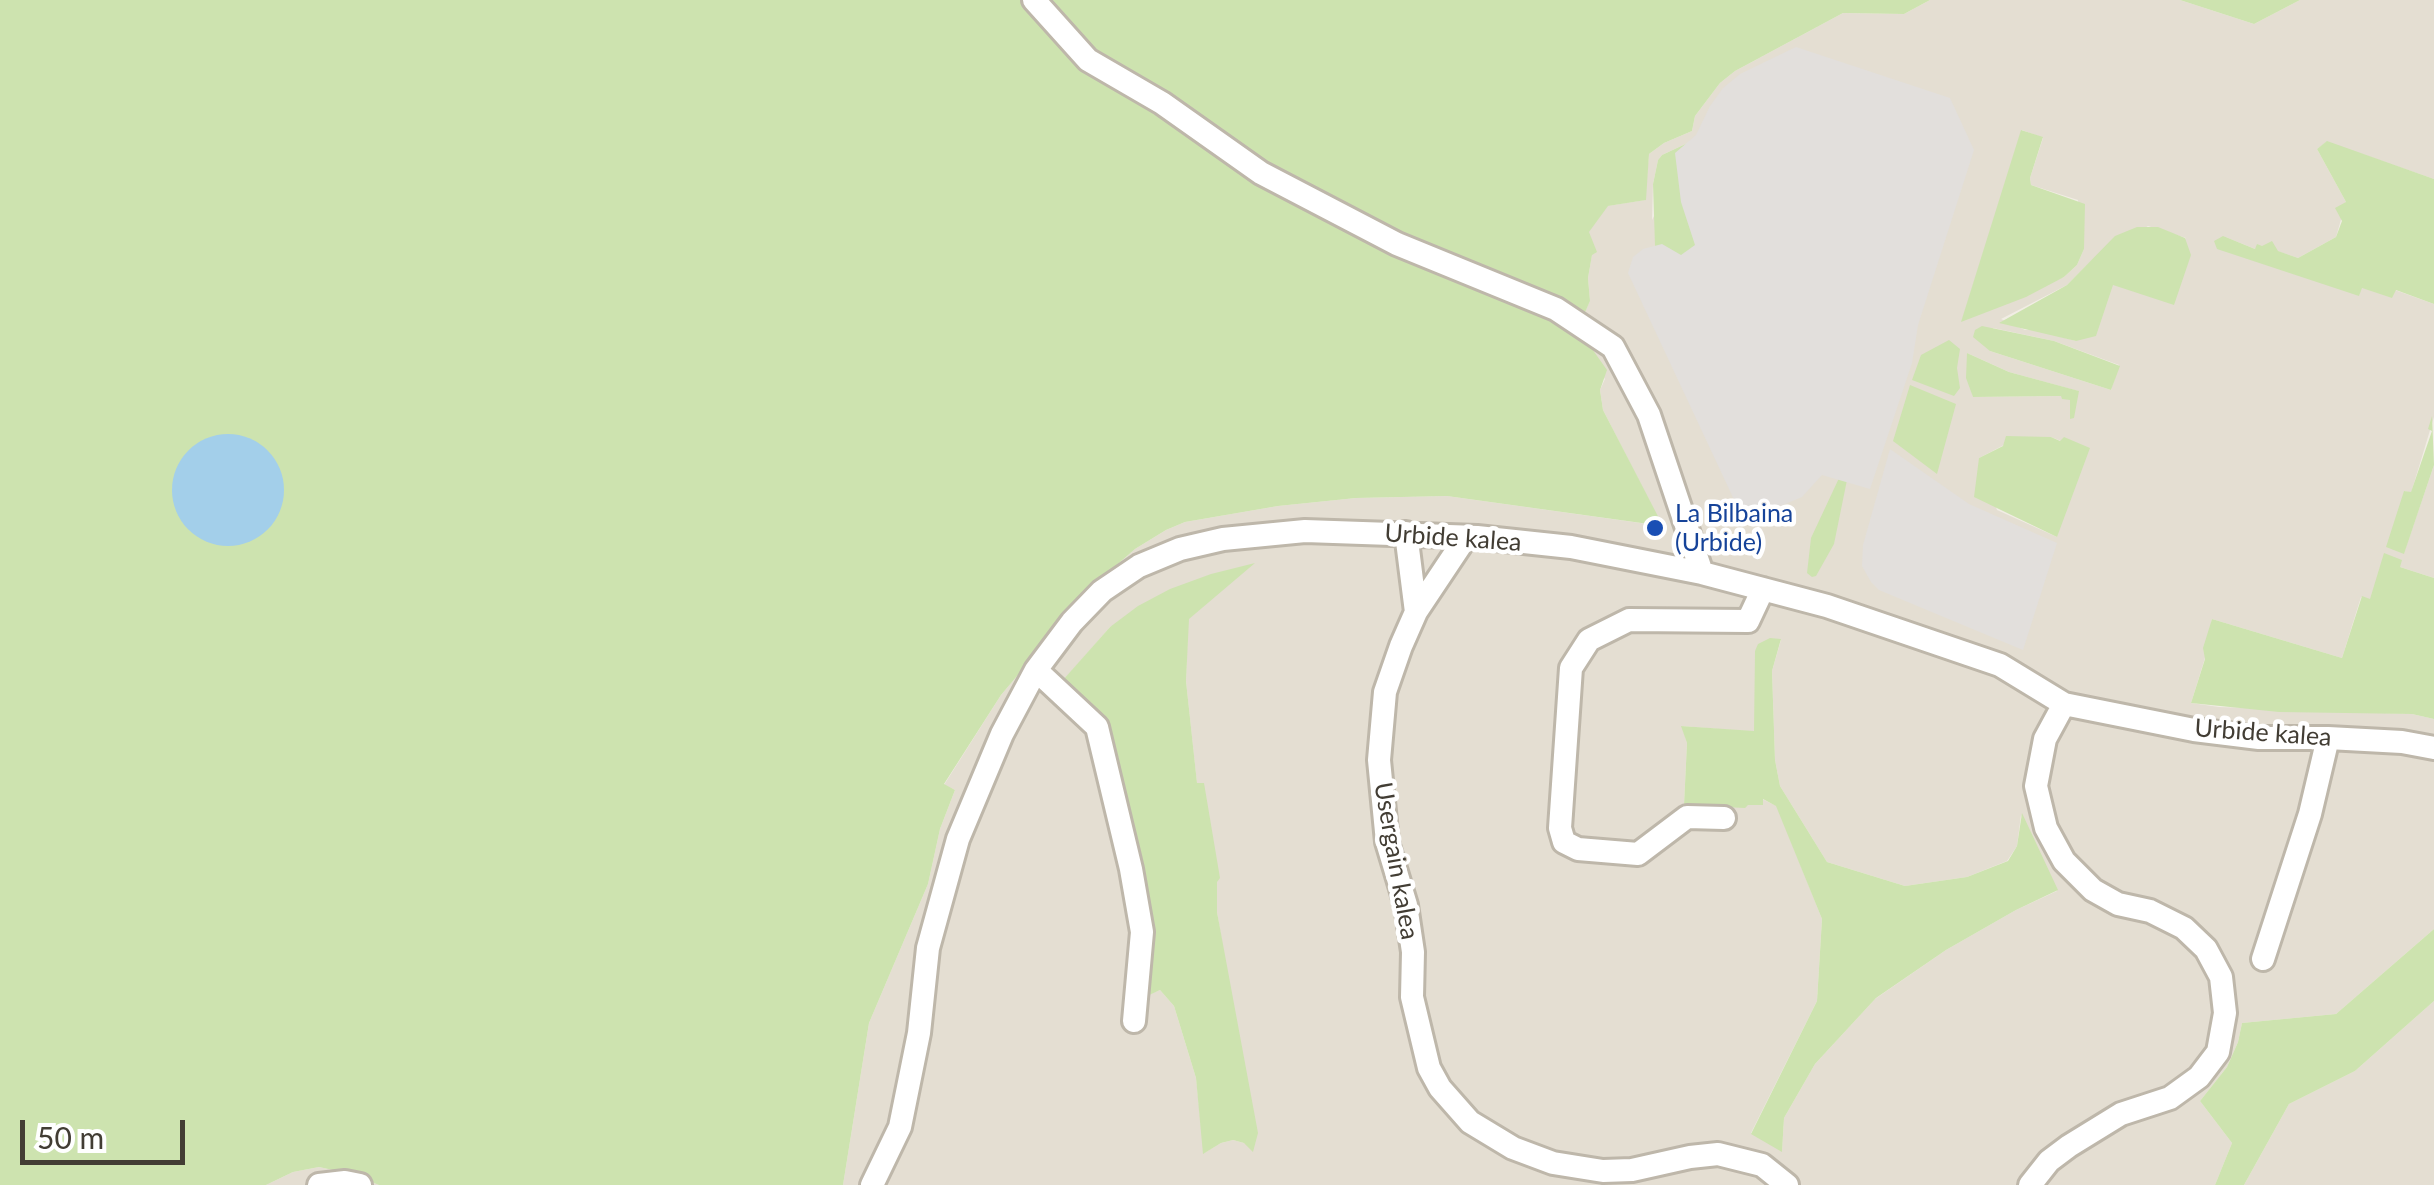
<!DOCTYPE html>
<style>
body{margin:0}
#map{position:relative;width:2434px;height:1185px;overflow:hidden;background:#f1ede4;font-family:Lato,sans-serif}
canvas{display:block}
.scale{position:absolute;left:20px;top:1120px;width:165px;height:45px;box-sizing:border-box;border:5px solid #423d34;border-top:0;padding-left:12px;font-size:30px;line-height:35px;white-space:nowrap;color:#423d34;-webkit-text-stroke:8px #fff;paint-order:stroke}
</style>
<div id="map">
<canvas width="2434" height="1185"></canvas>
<div class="scale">50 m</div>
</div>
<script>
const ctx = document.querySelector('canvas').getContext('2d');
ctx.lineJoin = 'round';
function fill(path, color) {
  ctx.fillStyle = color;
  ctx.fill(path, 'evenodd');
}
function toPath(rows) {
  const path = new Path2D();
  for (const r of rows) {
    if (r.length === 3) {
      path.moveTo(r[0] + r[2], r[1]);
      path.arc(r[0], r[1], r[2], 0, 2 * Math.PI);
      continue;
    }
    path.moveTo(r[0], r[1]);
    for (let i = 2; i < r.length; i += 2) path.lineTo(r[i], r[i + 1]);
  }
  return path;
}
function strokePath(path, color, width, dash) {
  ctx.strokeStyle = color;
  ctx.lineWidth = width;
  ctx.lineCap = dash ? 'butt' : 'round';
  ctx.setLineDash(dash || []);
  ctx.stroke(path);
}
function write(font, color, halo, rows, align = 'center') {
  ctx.font = font + ' Lato,sans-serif';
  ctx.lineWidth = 9;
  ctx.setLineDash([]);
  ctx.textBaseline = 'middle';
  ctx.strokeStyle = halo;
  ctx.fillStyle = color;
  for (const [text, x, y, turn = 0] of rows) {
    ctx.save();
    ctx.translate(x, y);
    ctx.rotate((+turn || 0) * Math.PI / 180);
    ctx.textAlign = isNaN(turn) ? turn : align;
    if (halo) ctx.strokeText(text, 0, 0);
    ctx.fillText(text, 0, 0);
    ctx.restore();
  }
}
const residential = toPath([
 [1930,0,2180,0,2254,24,2300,0,2434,0,2434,179,2327,142,2317,149,2346,202,2336,237,2298,258,2262,246,2255,249,2223,236,2359,295,2361,288,2395,290,2434,304,2434,417,2411,493,2405,491,2404,553,2434,465,2434,578,2400,567,2370,600,2361,597,2342,658,2212,619,2205,658,2191,703,2219,707,2412,714,2434,719,2434,929,2336,1014,2242,1023,2238,1042,2227,1067,2200,1101,2232,1143,2215,1185,843,1185,869,1023,928,884,940,829,955,790,944,785,1001,695,1095,584,1135,549,1166,530,1185,522,1278,506,1356,498,1447,496,1662,526,1603,410,1600,390,1605,379,1575,333,1590,301,1588,278,1592,254,1588,232,1607,206,1645,200,1649,154,1664,143,1692,131,1695,116,1720,83,1735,71,1843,13,1904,14],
 [2022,130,2043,138,2030,178,2031,185,2078,200,2084,249,2077,265,2064,277,1962,321],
 [1694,140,1652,220,1653,184,1658,160,1662,155],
 [2148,226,2186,238,2112,285,2076,341,2036,330,2025,330,2001,319,2067,285,2090,262],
 [1993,328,2054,341,2119,365,2111,390,1990,351],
 [1967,353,2009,372,2078,391,2070,418,2070,399,2062,396,1973,397],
 [2051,437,2061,441,2057,537,1997,510,1979,458,2004,445],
 [1215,595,1188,619,1186,681,1197,784,1203,783,1217,882,1217,912,1229,986,1244,1143,1233,1140,1221,1143,1204,1153,1196,1078,1174,1006,1160,990,1145,996,1150,969,1150,941,1145,882,1130,816,1112,755,1094,712,1064,680,1110,627],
 [1781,640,1772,671,1775,760,1780,786,1827,862,1905,886,1967,877,2007,861,2017,846,2021,815,2057,891,2016,910,1946,950,1875,999,1815,1064,1784,1118,1782,1151,1751,1133,1817,1001,1822,919,1777,806,1762,799,1747,805,1684,805,1687,743,1682,726,1755,732,1755,651],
 [2434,1001,2434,1185,2244,1185,2289,1104,2355,1071],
 [319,1167,351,1174,379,1185,266,1185,293,1172]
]);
const green = toPath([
 [0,0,1930,0,1904,14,1843,13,1735,71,1720,83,1695,116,1692,131,1664,143,1649,154,1646,200,1608,206,1589,232,1597,252,1592,255,1588,278,1590,301,1576,333,1590,346,1607,370,1600,390,1603,410,1663,526,1447,496,1356,498,1278,506,1185,522,1166,530,1135,549,1095,584,1001,695,944,784,955,790,940,829,928,884,869,1023,843,1185,379,1185,351,1174,319,1167,293,1172,266,1185,0,1185],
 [2180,0,2300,0,2254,24],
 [2021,130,2043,137,2030,178,2031,185,2085,204,2084,249,2077,265,2064,277,2026,297,1961,322],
 [1694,140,1733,315,1655,246,1653,184,1658,160,1662,155],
 [2327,141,2434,179,2434,304,2396,290,2392,298,2362,288,2359,296,2217,249,2214,241,2223,236,2255,249,2257,244,2262,246,2272,241,2278,251,2298,258,2336,237,2342,221,2335,208,2346,202,2317,149],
 [2137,227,2158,227,2185,238,2191,255,2174,305,2113,285,2096,336,2076,341,1999,323,2067,285,2115,236],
 [1982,326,2054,341,2120,366,2111,390,1990,351,1973,337,1975,330],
 [1949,340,1960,349,1957,368,1960,388,1954,396,1912,380,1921,355],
 [1967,353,2009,372,2079,391,2074,418,2070,419,2070,400,2062,399,2061,396,1973,397,1966,378],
 [1910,385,1956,404,1937,474,1893,441],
 [2432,416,2434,465,2404,554,2386,547,2404,491,2411,492,2432,431,2428,429],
 [2006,436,2051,437,2060,441,2064,437,2090,448,2057,537,1974,497,1979,458,2003,446],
 [1840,476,1847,480,1834,544,1816,576,1812,577,1807,573,1811,538],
 [2384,553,2402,560,2400,567,2434,578,2434,719,2412,714,2279,712,2191,703,2205,659,2203,648,2212,619,2342,658,2362,596,2370,599],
 [1255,563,1189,619,1186,681,1197,783,1204,783,1220,878,1217,882,1217,912,1258,1133,1253,1152,1244,1143,1233,1140,1221,1143,1203,1154,1196,1078,1174,1006,1160,990,1145,997,1150,969,1150,941,1145,882,1130,816,1112,755,1094,712,1063,680,1110,627,1138,606,1170,589,1211,574],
 [1770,638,1781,639,1772,671,1775,760,1780,786,1827,862,1905,886,1967,877,2008,861,2017,846,2022,813,2058,890,2016,910,1946,950,1876,998,1815,1064,1784,1118,1782,1152,1751,1134,1817,1001,1822,919,1776,806,1763,799,1763,805,1748,805,1745,808,1684,805,1687,743,1681,726,1754,731,1755,651,1758,644],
 [2434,929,2434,1001,2355,1071,2289,1104,2244,1185,2215,1185,2232,1143,2200,1101,2227,1067,2238,1042,2242,1023,2336,1014]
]);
const parking = toPath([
 [1796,47,1950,98,1974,150,1918,325,1912,363,1870,489,1822,475,1802,497,1744,521,1628,273,1633,257,1643,249,1662,244,1681,255,1695,245,1681,202,1675,153,1696,135,1710,106,1723,88,1740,74],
 [1890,449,1969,504,2057,543,2023,650,1879,590,1871,582,1862,566,1863,545]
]);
const water = toPath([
 [228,490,56]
]);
const minor = toPath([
 [1034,0,1088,60,1162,103,1261,173,1397,244,1556,309,1613,347,1649,415,1702,573],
 [1406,533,1416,612],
 [1466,537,1416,612,1401,646,1385,692,1379,760,1387,842,1406,905,1413,952,1412,997,1429,1068,1440,1088,1470,1122,1513,1148,1553,1163,1603,1171,1632,1170,1690,1157,1718,1154,1762,1165,1787,1185],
 [1036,670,1097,727,1131,869,1142,932,1134,1021],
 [1724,818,1687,817,1638,854,1578,849,1564,842,1560,828,1571,668,1589,640,1629,620,1748,621,1763,589],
 [2263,959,2310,814,2328,738],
 [319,1185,345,1182,360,1185],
 [872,1185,900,1127,919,1033,928,948,958,839,1002,734,1036,670,1072,622,1102,591,1139,566,1180,549,1223,539,1305,531,1477,537,1571,547,1702,573,1827,606,2000,665,2064,704,2194,730,2259,738,2328,738,2402,742,2434,748],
 [2030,1185,2049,1161,2069,1146,2121,1114,2170,1098,2199,1077,2218,1052,2225,1013,2221,977,2206,949,2184,928,2150,911,2118,904,2093,890,2064,861,2046,828,2036,786,2045,739,2064,704]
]);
const markers = [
 [1655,528,10,"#1a4fb4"]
];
const transitNames = [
 ["La Bilbaina",1675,514],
 ["(Urbide)",1675,543]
];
const streetNames = [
 ["Urbide kalea",1453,538,4],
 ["Urbide kalea",2263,733,4],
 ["Usergain kalea",1396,861,80]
];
fill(residential, '#e4ded2');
fill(green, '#cde3af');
fill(parking, '#e2dfdc');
fill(water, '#a3cfea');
strokePath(minor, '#beb7aa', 28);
strokePath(minor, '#fff', 22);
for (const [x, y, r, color] of markers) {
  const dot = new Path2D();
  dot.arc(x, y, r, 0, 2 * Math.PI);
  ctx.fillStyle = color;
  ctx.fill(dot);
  strokePath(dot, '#fff', 4);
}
write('25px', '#164399', '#fff', transitNames, 'left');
write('25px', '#423d34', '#fff', streetNames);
</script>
